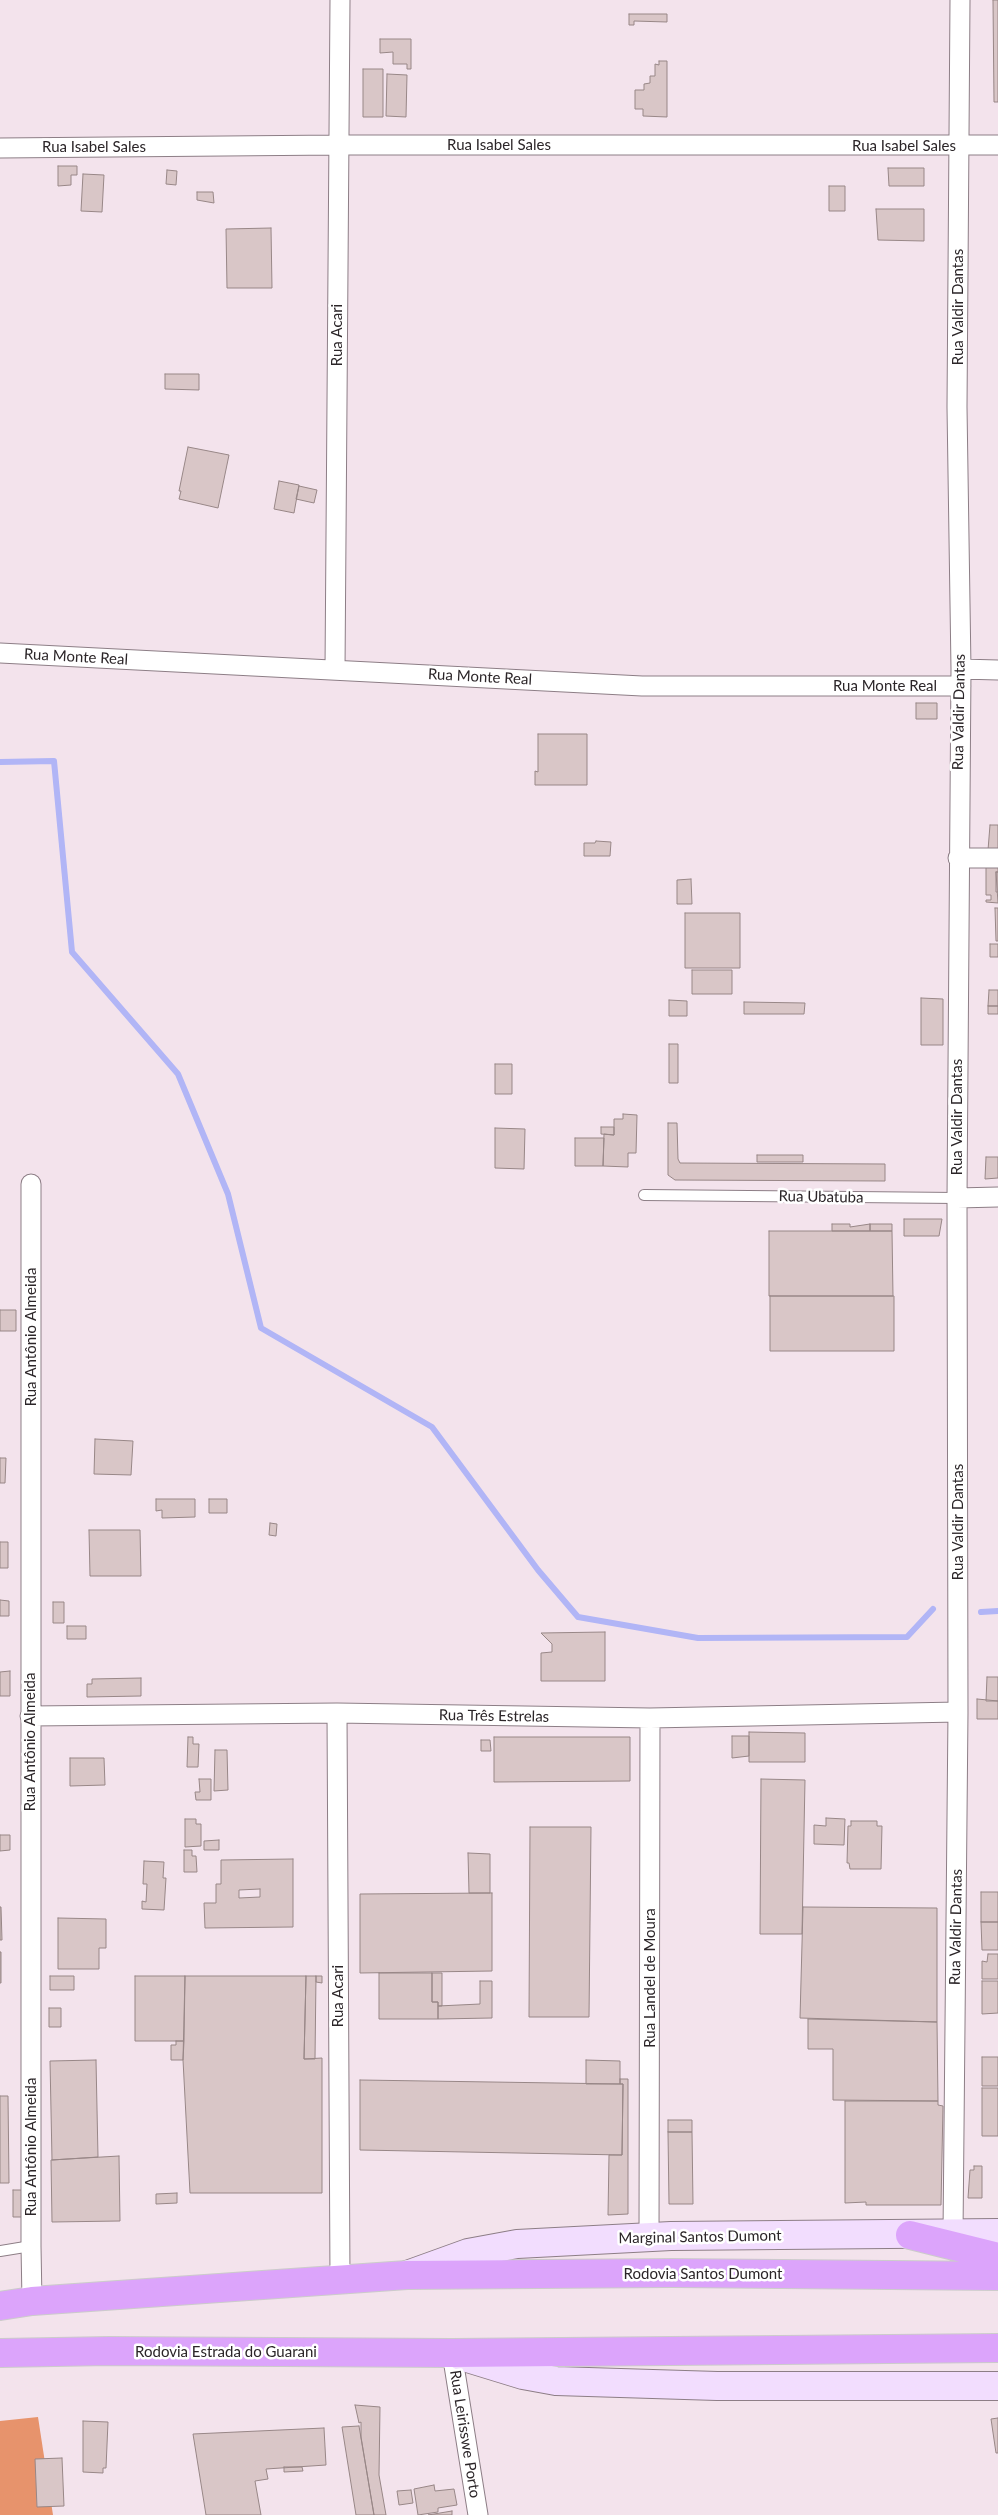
<!DOCTYPE html>
<meta charset="utf-8">
<style>
body{margin:0}
canvas{display:block;background:#f3e3ec}
</style>
<canvas width="998" height="2515"></canvas>
<script>
const ctx = document.querySelector('canvas').getContext('2d');
ctx.lineJoin = 'round';
function fill(path, color) {
  ctx.fillStyle = color;
  ctx.fill(path, 'evenodd');
}
function toPath(rows) {
  const path = new Path2D();
  for (const r of rows) {
    path.moveTo(r[0], r[1]);
    for (let i = 2; i < r.length; i += 2) path.lineTo(r[i], r[i + 1]);
  }
  return path;
}
function strokePath(path, color, width, dash) {
  ctx.strokeStyle = color;
  ctx.lineWidth = width;
  ctx.lineCap = dash ? 'butt' : 'round';
  ctx.setLineDash(dash || []);
  ctx.stroke(path);
}
function write(font, color, halo, rows, align = 'center') {
  ctx.font = font + ' Lato,sans-serif';
  ctx.lineWidth = 5;
  ctx.setLineDash([]);
  ctx.textBaseline = 'middle';
  ctx.strokeStyle = halo;
  ctx.fillStyle = color;
  for (const [text, x, y, turn = 0] of rows) {
    ctx.save();
    ctx.translate(x, y);
    ctx.rotate((+turn || 0) * Math.PI / 180);
    ctx.textAlign = isNaN(turn) ? turn : align;
    if (halo) ctx.strokeText(text, 0, 0);
    ctx.fillText(text, 0, 0);
    ctx.restore();
  }
}
const forest = toPath([
 [38,2417,53,2515,0,2515,0,2421]
]);
const stream = toPath([
 [0,762,54,761,72,952,178,1074,228,1194,261,1328,432,1427,538,1570,578,1617,698,1638,907,1637,933,1609],
 [981,1612,998,1611]
]);
const building = toPath([
 [993,0,998,0,998,102,994,102,993,0],
 [629,14,667,14,667,22,634,21,634,25,629,25,629,14],
 [380,39,411,39,411,69,407,69,407,64,393,64,393,52,380,53,380,39],
 [659,61,667,61,667,117,643,116,643,109,635,109,635,90,644,90,644,84,650,83,650,76,655,76,655,64,659,65,659,61],
 [363,69,383,69,383,117,363,117,363,69],
 [387,74,407,75,406,117,386,116,387,74],
 [58,166,77,166,77,175,71,175,71,185,58,186,58,166],
 [888,168,924,168,924,186,889,186,888,168],
 [167,170,177,171,176,185,166,184,167,170],
 [83,174,104,175,102,212,81,211,83,174],
 [829,186,845,186,845,211,829,211,829,186],
 [197,192,213,192,214,203,197,200,197,192],
 [876,209,924,209,924,241,878,240,876,209],
 [271,228,272,288,227,288,226,229,271,228],
 [165,374,199,374,199,390,165,389,165,374],
 [188,447,229,455,218,508,179,499,181,491,179,491,188,447],
 [279,481,299,485,294,513,274,509,279,481],
 [299,486,317,490,314,503,296,499,299,486],
 [916,703,937,703,937,719,916,719,916,703],
 [538,734,587,734,587,785,535,785,535,771,538,772,538,734],
 [990,825,998,825,998,850,988,850,990,825],
 [596,841,611,842,610,856,584,856,584,843,595,843,596,841],
 [986,866,998,866,998,872,996,872,998,903,986,902,986,900,991,900,991,895,986,895,986,866],
 [996,872,998,872,998,892,996,892,996,872],
 [691,879,692,904,677,904,677,880,691,879],
 [995,908,998,908,998,941,996,941,995,908],
 [685,913,740,913,740,968,685,968,685,913],
 [990,944,998,944,998,957,990,957,990,944],
 [692,970,732,970,732,994,692,994,692,970],
 [989,990,998,990,998,1006,988,1006,989,990],
 [921,998,943,999,943,1045,921,1045,921,998],
 [669,1000,687,1001,687,1016,669,1016,669,1000],
 [744,1002,805,1003,804,1014,744,1014,744,1002],
 [988,1006,998,1006,998,1014,988,1014,988,1006],
 [669,1044,678,1044,678,1083,669,1083,669,1044],
 [495,1064,512,1064,512,1094,495,1094,495,1064],
 [623,1114,637,1115,636,1153,628,1153,628,1167,603,1166,604,1134,614,1135,614,1119,623,1119,623,1114],
 [668,1123,677,1123,678,1159,680,1163,885,1164,885,1181,675,1180,668,1175,668,1123],
 [601,1127,614,1127,614,1135,601,1134,601,1127],
 [495,1128,525,1129,524,1169,495,1168,495,1128],
 [575,1138,604,1138,603,1166,575,1166,575,1138],
 [757,1155,803,1155,803,1162,757,1162,757,1155],
 [986,1157,998,1157,998,1178,985,1179,986,1157],
 [904,1219,942,1219,939,1236,904,1236,904,1219],
 [832,1224,850,1224,850,1227,870,1224,870,1231,832,1231,832,1224],
 [870,1224,892,1224,892,1231,870,1231,870,1224],
 [769,1231,892,1231,893,1296,769,1296,769,1231],
 [770,1296,894,1296,894,1351,770,1351,770,1296],
 [0,1310,16,1310,16,1331,0,1331,0,1310],
 [95,1439,133,1441,131,1475,94,1474,95,1439],
 [0,1458,6,1458,5,1483,0,1483,0,1458],
 [156,1499,195,1499,195,1517,162,1518,162,1510,156,1511,156,1499],
 [209,1499,227,1499,227,1513,209,1513,209,1499],
 [270,1523,277,1524,276,1536,269,1535,270,1523],
 [89,1530,140,1530,141,1576,90,1576,89,1530],
 [0,1542,8,1542,8,1568,0,1568,0,1542],
 [0,1600,9,1601,9,1616,0,1616,0,1600],
 [53,1602,64,1602,64,1623,53,1623,53,1602],
 [67,1626,86,1626,86,1639,67,1639,67,1626],
 [605,1632,605,1681,541,1681,541,1653,552,1652,552,1644,541,1633,605,1632],
 [10,1671,10,1696,0,1696,0,1672,10,1671],
 [987,1677,998,1677,998,1701,986,1701,987,1677],
 [141,1678,141,1696,87,1697,87,1684,92,1684,92,1679,141,1678],
 [977,1699,998,1701,998,1719,977,1719,977,1699],
 [749,1732,805,1733,805,1762,749,1762,749,1732],
 [732,1736,749,1736,749,1756,732,1758,732,1736],
 [188,1737,193,1737,193,1744,199,1744,198,1767,187,1767,188,1737],
 [494,1737,630,1737,630,1781,494,1782,494,1737],
 [481,1740,490,1740,491,1751,481,1751,481,1740],
 [215,1750,227,1750,228,1790,214,1791,215,1750],
 [70,1758,104,1758,105,1785,70,1786,70,1758],
 [199,1779,211,1779,211,1800,196,1800,195,1792,200,1792,199,1779],
 [761,1779,805,1780,802,1934,760,1934,761,1779],
 [826,1818,845,1819,844,1845,814,1844,814,1825,826,1826,826,1818],
 [185,1819,196,1819,196,1824,201,1824,201,1846,185,1847,185,1819],
 [851,1821,877,1821,877,1826,882,1826,881,1869,850,1869,849,1863,847,1863,848,1826,851,1826,851,1821],
 [530,1827,591,1827,589,2017,529,2017,530,1827],
 [0,1835,10,1835,10,1850,0,1851,0,1835],
 [219,1840,219,1850,204,1850,204,1841,219,1840],
 [184,1850,192,1850,192,1856,196,1856,197,1872,184,1872,184,1850],
 [468,1853,490,1854,490,1893,469,1893,468,1853],
 [293,1859,293,1927,205,1928,204,1903,216,1903,216,1884,221,1884,221,1860,293,1859],
 [260,1889,260,1897,239,1898,239,1890,260,1889],
 [144,1861,164,1862,163,1878,166,1878,164,1910,142,1909,142,1901,146,1902,147,1884,143,1884,144,1861],
 [981,1892,998,1892,998,1922,981,1922,981,1892],
 [492,1893,492,1971,360,1973,360,1894,492,1893],
 [0,1907,1,1907,2,1940,0,1940,0,1907],
 [803,1907,937,1908,937,2022,800,2018,803,1907],
 [58,1918,106,1919,106,1948,99,1948,99,1969,58,1969,58,1918],
 [981,1922,998,1922,998,1950,982,1950,981,1922],
 [0,1952,1,1952,1,1983,0,1983,0,1952],
 [988,1954,998,1954,998,1979,982,1979,982,1961,987,1962,988,1954],
 [379,1973,432,1973,432,2002,438,2002,438,2019,379,2019,379,1973],
 [432,1973,442,1973,442,2006,438,2006,438,2002,432,2002,432,1973],
 [50,1976,74,1976,74,1990,50,1990,50,1976],
 [135,1976,185,1976,184,2041,135,2041,135,1976],
 [185,1976,306,1976,304,2059,322,2058,322,2193,190,2193,183,2060,185,1976],
 [306,1976,316,1976,315,2059,304,2059,306,1976],
 [316,1976,322,1976,322,1983,316,1982,316,1976],
 [480,1981,492,1981,492,2018,438,2019,438,2006,480,2004,480,1981],
 [982,1981,998,1981,998,2013,982,2014,982,1981],
 [49,2008,61,2008,61,2027,49,2027,49,2008],
 [808,2019,937,2022,938,2101,833,2100,833,2049,808,2049,808,2019],
 [176,2041,184,2041,183,2060,171,2060,171,2045,176,2045,176,2041],
 [982,2057,998,2057,998,2086,982,2086,982,2057],
 [96,2060,98,2157,52,2160,50,2061,96,2060],
 [586,2060,620,2061,620,2084,586,2084,586,2060],
 [620,2079,628,2079,628,2214,608,2215,609,2155,622,2155,623,2084,620,2084,620,2079],
 [360,2080,623,2084,622,2155,360,2150,360,2080],
 [982,2088,998,2088,998,2136,982,2136,982,2088],
 [0,2096,8,2096,9,2183,0,2183,0,2096],
 [845,2101,938,2101,938,2105,943,2106,941,2205,866,2205,866,2202,845,2203,845,2101],
 [668,2120,692,2120,692,2132,668,2132,668,2120],
 [668,2132,692,2132,693,2204,669,2204,668,2132],
 [119,2156,120,2221,52,2222,51,2160,119,2156],
 [974,2166,982,2166,982,2198,968,2198,970,2170,974,2170,974,2166],
 [13,2190,26,2190,24,2217,13,2217,13,2190],
 [177,2193,177,2203,156,2204,156,2194,177,2193],
 [355,2405,380,2407,379,2475,386,2515,374,2515,361,2437,361,2422,359,2423,355,2405],
 [998,2418,998,2453,996,2453,991,2419,998,2418],
 [83,2421,108,2422,106,2468,103,2468,103,2473,83,2472,83,2421],
 [359,2426,374,2515,356,2515,342,2427,359,2426],
 [324,2428,326,2465,266,2469,268,2479,255,2481,261,2515,206,2515,193,2434,324,2428],
 [62,2458,64,2506,37,2507,35,2459,62,2458],
 [284,2467,302,2467,303,2471,284,2472,284,2467],
 [434,2485,435,2491,454,2489,457,2505,438,2508,438,2512,418,2515,414,2489,434,2485],
 [411,2490,413,2503,399,2505,397,2491,411,2490],
 [452,2511,452,2515,428,2515,452,2511]
]);
const service = toPath([
 [644,1195,957,1198],
 [0,2251,31,2246]
]);
const minor = toPath([
 [0,148,337,145,998,145],
 [0,653,642,686,961,686],
 [335,669,340,0],
 [961,669,998,670],
 [958,858,998,858],
 [31,1184,31,2246,32,2301],
 [957,1198,998,1197],
 [337,1713,340,2279],
 [30,1716,337,1713,650,1718,958,1712],
 [953,2233,958,1712,957,1198,961,669,957,407,960,0],
 [649,2237,650,1718],
 [452,2353,478,2515]
]);
const secondary = toPath([
 [407,2275,468,2253,517,2244,671,2236,998,2233],
 [461,2356,523,2375,556,2381,717,2386,998,2386]
]);
const trunk = toPath([
 [910,2235,998,2257],
 [0,2306,32,2301,407,2275,672,2273,998,2276],
 [0,2353,109,2351,452,2353,998,2348]
]);
const streetNames = [
 ["Rua Isabel Sales",499,145],
 ["Rua Isabel Sales",904,146],
 ["Rua Isabel Sales",94,147],
 ["Rua Valdir Dantas",958,307,-90],
 ["Rua Acari",337,335,-90],
 ["Rua Monte Real",76,657,3],
 ["Rua Monte Real",480,677,3],
 ["Rua Monte Real",885,686],
 ["Rua Valdir Dantas",959,712,-89],
 ["Rua Valdir Dantas",957,1117,-90],
 ["Rua Ubatuba",821,1197,1],
 ["Rua Antônio Almeida",31,1337,-90],
 ["Rua Valdir Dantas",958,1522,-90],
 ["Rua Três Estrelas",494,1716,1],
 ["Rua Antônio Almeida",30,1742,-90],
 ["Rua Valdir Dantas",956,1927,-89],
 ["Rua Landel de Moura",650,1978,-90],
 ["Rua Acari",338,1996,-90],
 ["Rua Antônio Almeida",31,2147,-90],
 ["Marginal Santos Dumont",700,2237,-1],
 ["Rodovia Santos Dumont",703,2274],
 ["Rodovia Estrada do Guarani",226,2352],
 ["Rua Leirisswe Porto",465,2434,81]
];
fill(forest, '#e7936c');
strokePath(stream, '#b1b5f6', 6);
fill(building, '#d9c6c7');
strokePath(building, '#988787', 1);
strokePath(service, '#8d7e86', 12);
strokePath(minor, '#8d7e86', 21);
strokePath(secondary, '#8d7e86', 30);
strokePath(trunk, '#cccbcb', 30);
strokePath(service, '#fff', 10);
strokePath(minor, '#fff', 19);
strokePath(secondary, '#f2ddfe', 28);
strokePath(trunk, '#dca4fb', 28);
write('15px', '#2b2528', '#fff', streetNames);
</script>
